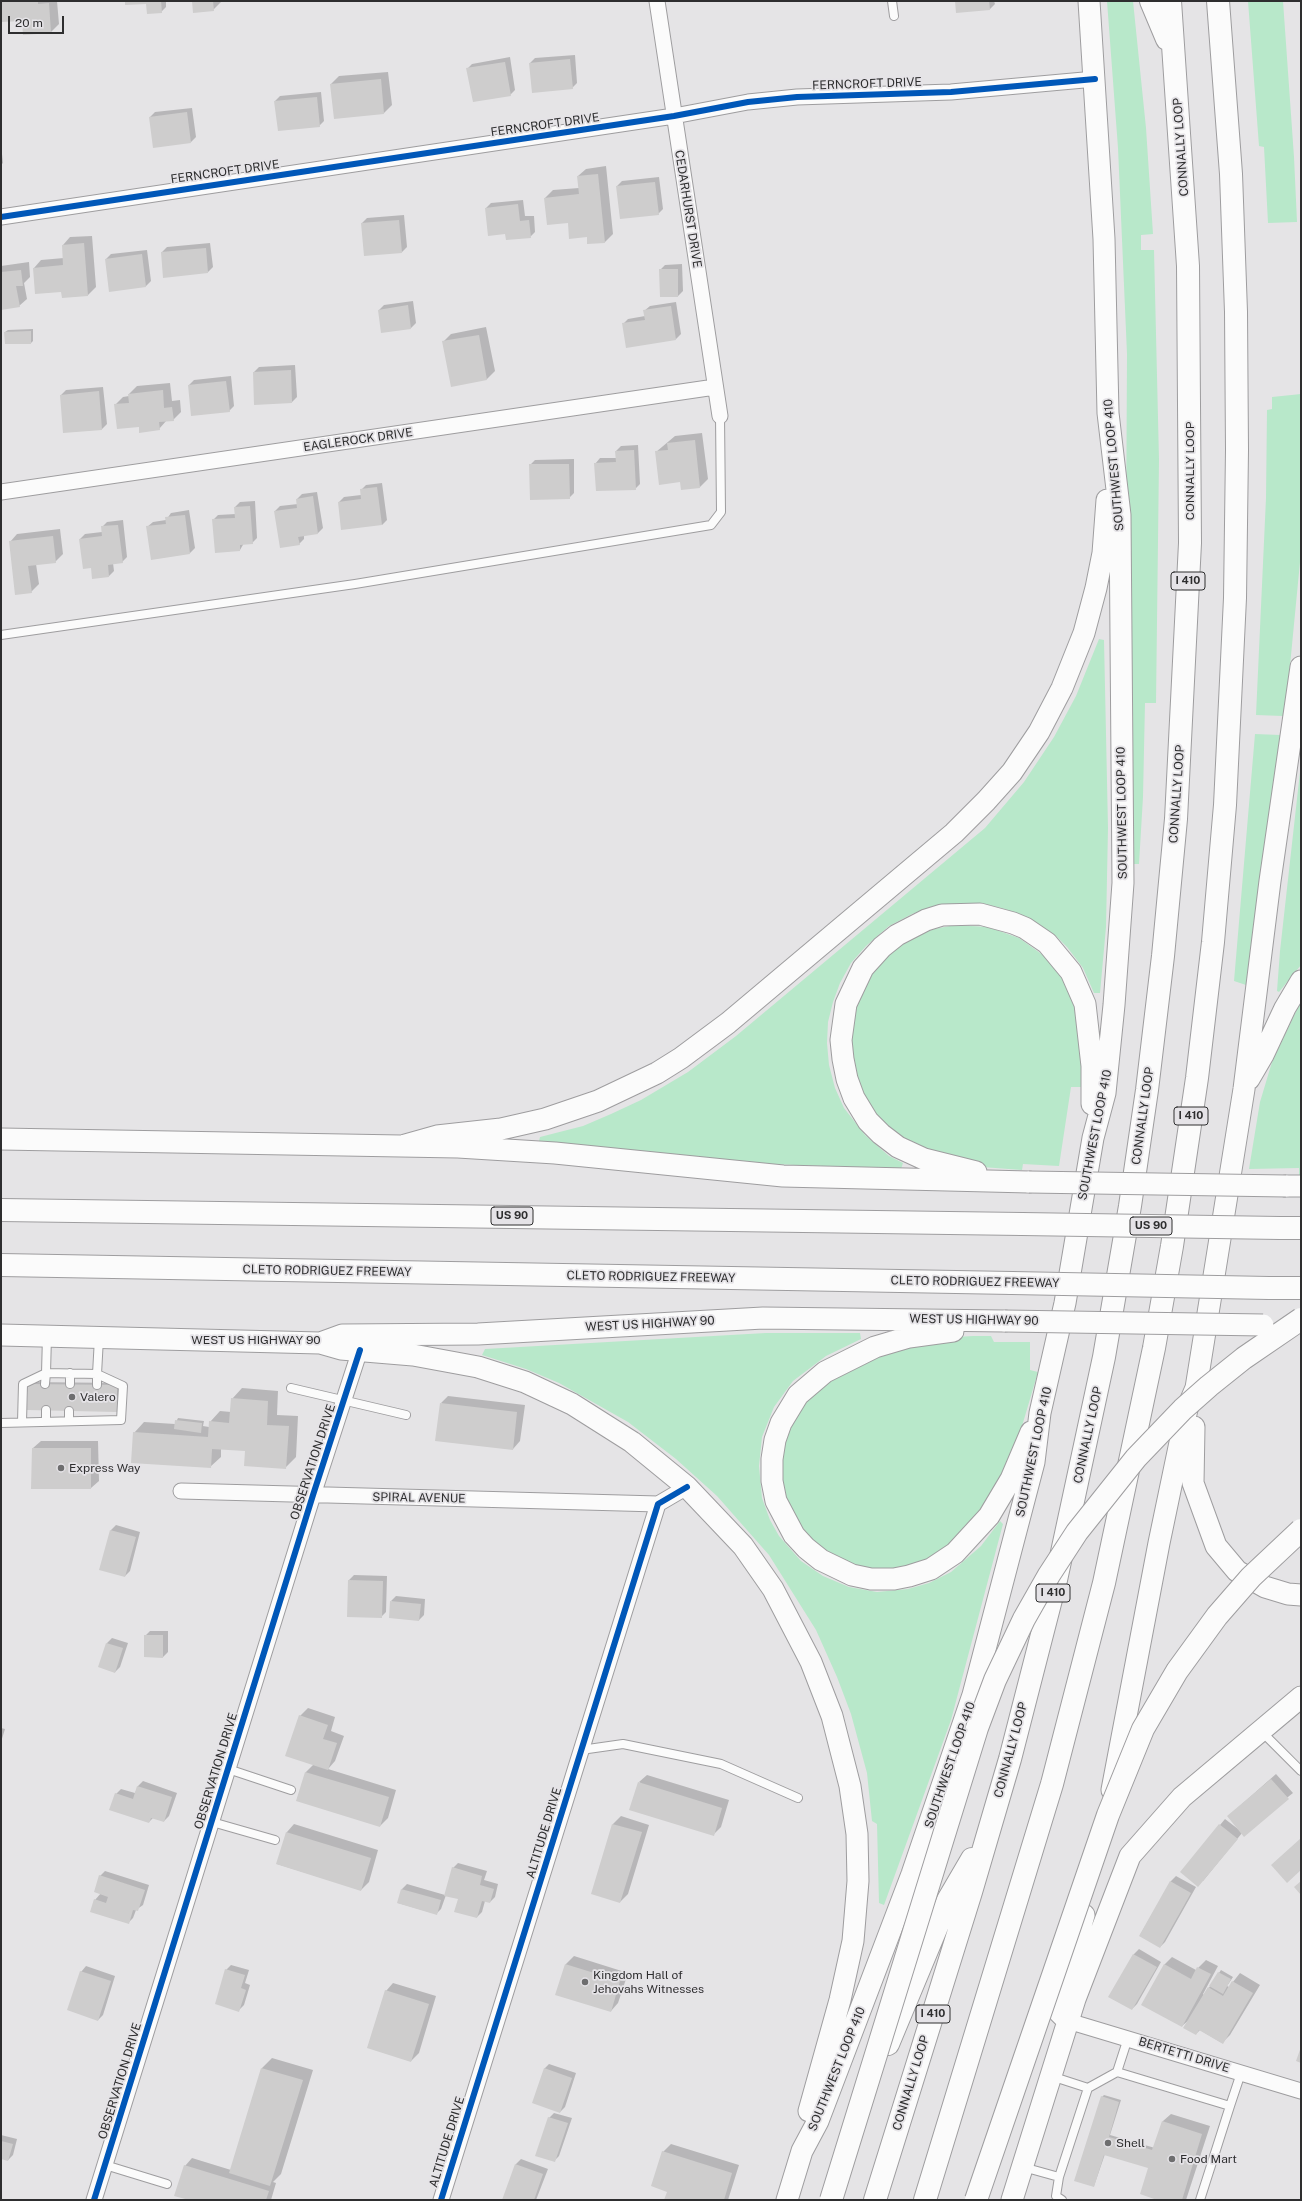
<!DOCTYPE html>
<style>
body{margin:0}
#map{position:relative;width:1302px;height:2201px;overflow:hidden;background:#e5e4e6;font-family:"Public Sans",sans-serif}
canvas{display:block}
.frame{position:absolute;inset:0;border:2px solid #2e2e2f;pointer-events:none}
.scale{position:absolute;left:8px;top:16px;width:56px;height:18px;box-sizing:border-box;border:2px solid #2e2e2f;border-top:0;padding-left:5px;font-size:12px;line-height:14px;white-space:nowrap;color:#2e2e2f;-webkit-text-stroke:3px #e5e3e7;paint-order:stroke}
</style>
<div id="map">
<canvas width="1302" height="2201"></canvas>
<div class="frame"></div>
<div class="scale">20 m</div>
</div>
<script>
const ctx = document.querySelector('canvas').getContext('2d');
ctx.lineJoin = 'round';
function fill(path, color) {
  ctx.fillStyle = color;
  ctx.fill(path, 'evenodd');
}
function toPath(rows) {
  const path = new Path2D();
  for (const r of rows) {
    path.moveTo(r[0], r[1]);
    for (let i = 2; i < r.length; i += 2) path.lineTo(r[i], r[i + 1]);
  }
  return path;
}
function strokePath(path, color, width, dash) {
  ctx.strokeStyle = color;
  ctx.lineWidth = width;
  ctx.lineCap = dash ? 'butt' : 'round';
  ctx.setLineDash(dash || []);
  ctx.stroke(path);
}
function write(font, color, halo, rows, align = 'center') {
  ctx.font = font + ' "Public Sans",sans-serif';
  ctx.lineWidth = 3.5;
  ctx.setLineDash([]);
  ctx.textBaseline = 'middle';
  ctx.strokeStyle = halo;
  ctx.fillStyle = color;
  for (const [text, x, y, turn = 0] of rows) {
    ctx.save();
    ctx.translate(x, y);
    ctx.rotate((+turn || 0) * Math.PI / 180);
    ctx.textAlign = isNaN(turn) ? turn : align;
    if (halo) ctx.strokeText(text, 0, 0);
    ctx.fillText(text, 0, 0);
    ctx.restore();
  }
}
const green = toPath([
 [1107,1,1133,1,1146,128,1153,234,1141,235,1141,250,1154,250,1159,460,1156,703,1145,703,1143,797,1139,864,1130,864,1126,543,1127,354,1118,148],
 [1248,1,1283,1,1294,157,1297,222,1268,223,1264,147,1259,146],
 [1301,394,1300,562,1289,676,1283,716,1256,715,1266,498,1267,410,1272,409,1272,397],
 [1099,639,1104,640,1108,828,1106,927,1100,993,1094,993,1083,968,1067,947,1056,936,1031,919,1005,909,981,903,938,905,912,914,889,926,866,946,851,963,840,983,833,1002,828,1022,827,1043,829,1065,835,1088,844,1108,865,1135,889,1156,903,1163,901,1169,744,1163,539,1141,540,1137,583,1126,611,1114,641,1100,688,1072,736,1036,985,828,1024,782,1054,737,1076,696],
 [1255,734,1280,735,1246,985,1234,981],
 [1301,763,1301,965,1279,992,1277,991,1280,951],
 [955,925,988,927,1019,938,1050,960,1063,978,1075,1006,1082,1066,1082,1087,1071,1087,1059,1166,1023,1164,1022,1170,982,1167,957,1162,903,1139,889,1128,877,1116,859,1088,850,1053,852,1017,865,982,886,956,902,943,929,930],
 [1301,1001,1301,1175,1299,1175,1299,1168,1249,1169,1260,1102,1272,1062],
 [766,1333,860,1333,861,1339,826,1356,793,1381,774,1407,762,1437,759,1466,762,1498,770,1520,779,1536,801,1561,823,1576,849,1587,877,1592,908,1589,929,1583,951,1572,981,1546,1000,1521,1003,1524,951,1720,884,1905,879,1903,877,1824,872,1821,867,1773,851,1714,837,1677,816,1630,769,1555,717,1496,676,1459,628,1422,559,1383,526,1369,482,1355,485,1349],
 [973,1336,991,1336,994,1342,1030,1342,1030,1370,1038,1372,1017,1443,986,1506,939,1554,914,1566,880,1571,843,1562,808,1538,783,1493,781,1454,793,1417,817,1388,887,1352,956,1337]
]);
const shadow = toPath([
 [1,1,57,1,59,24,51,32,23,20,1,21],
 [126,1,166,1,166,7,161,12,147,3],
 [193,1,221,1,221,2,213,10],
 [956,1,994,1,995,4,990,9],
 [575,55,577,83,572,88,530,63,535,58],
 [510,57,515,90,510,95,467,69,472,64],
 [388,72,392,105,384,113,335,118,331,84,339,76],
 [321,92,324,121,319,126,275,101,280,96],
 [192,108,196,137,191,142,150,117,155,112],
 [1,145,3,163,1,165],
 [606,166,613,234,605,242,588,243,588,236,569,222,545,198,553,190,579,188,578,176,586,169],
 [659,177,663,209,658,214,617,186,622,181],
 [523,200,525,216,534,216,535,232,530,237,506,233,486,208,491,203],
 [404,215,407,247,402,252,362,223,367,218],
 [92,236,96,287,88,295,62,291,36,293,34,268,41,260,64,258,63,245,70,237],
 [210,243,213,267,208,272,162,252,167,247],
 [147,250,151,281,146,286,110,291,106,259,111,254],
 [29,262,30,277,24,283,27,299,19,306,1,309,1,266],
 [682,264,683,291,678,296,661,296,660,270,665,265],
 [413,301,416,323,411,328,382,332,379,310,384,305],
 [676,302,681,334,676,339,623,324,628,319,645,316,644,311,650,306],
 [486,327,495,371,487,379,452,385,443,342,451,334],
 [33,329,33,341,31,343,6,343,5,332,8,330],
 [295,365,297,397,292,402,254,372,259,367],
 [231,376,234,406,229,411,189,385,194,380],
 [170,383,172,401,180,400,181,412,173,420,167,420,159,429,140,425,115,405,123,397,129,396,129,394,137,386],
 [103,387,107,424,102,429,64,432,61,395,66,390],
 [702,433,708,479,700,487,656,452,675,436],
 [638,445,640,484,635,489,595,464,600,458,616,458,616,451,621,446],
 [574,459,574,493,569,498,530,465,535,460],
 [382,483,387,520,382,525,339,502,344,497,361,495,361,490,366,485],
 [317,492,323,528,318,533,304,535,304,539,299,544,275,511,280,506,298,504,297,499,302,494],
 [255,501,257,538,252,543,244,543,240,550,213,520,218,515,236,514,235,507,240,502],
 [189,510,195,548,190,553,147,527,153,522,166,520,171,513],
 [123,520,127,557,122,562,113,563,114,571,109,576,92,567,80,539,85,534,102,532,102,527,107,522],
 [60,529,63,554,55,562,36,564,39,584,31,592,10,542,17,534],
 [31,1382,119,1383,118,1408,116,1411,28,1409],
 [242,1388,278,1391,277,1415,298,1416,296,1457,285,1468,246,1450,221,1448,221,1457,210,1467,134,1433,144,1422,175,1424,178,1418,204,1421,203,1426,209,1427,210,1422,220,1411,231,1412,232,1399],
 [448,1396,525,1405,520,1441,513,1449,441,1403],
 [41,1441,98,1441,99,1481,91,1488,32,1488,33,1448],
 [116,1525,140,1532,130,1571,125,1576,100,1569,111,1530],
 [354,1575,387,1576,386,1612,381,1617,349,1580],
 [396,1596,425,1599,424,1615,419,1620,391,1601],
 [150,1631,168,1631,168,1652,163,1657,145,1636],
 [112,1638,128,1643,120,1667,115,1672,107,1643],
 [308,1708,335,1717,331,1731,344,1736,335,1761,328,1769,396,1790,388,1818,380,1826,297,1800,306,1772,314,1764,300,1716],
 [1,1728,5,1729,1,1742],
 [1276,1774,1293,1793,1242,1833,1203,1881,1181,1872,1225,1819,1238,1829,1233,1812],
 [647,1775,729,1800,721,1827,713,1835,639,1782],
 [143,1781,177,1793,169,1816,164,1821,153,1818,149,1822,116,1794,121,1789,135,1793,138,1786],
 [621,1816,649,1825,628,1894,620,1902,592,1893,613,1824],
 [294,1824,378,1850,369,1882,361,1890,277,1864,287,1832],
 [458,1863,487,1871,484,1880,498,1884,495,1897,490,1902,485,1901,482,1912,477,1917,459,1898,446,1895,441,1909,436,1914,398,1903,402,1889,407,1884,445,1895,453,1868],
 [105,1871,149,1885,143,1905,136,1910,133,1918,128,1923,95,1900,101,1893,100,1876],
 [1176,1876,1196,1887,1165,1942,1160,1947,1140,1935,1171,1881],
 [1139,1949,1161,1962,1137,2004,1132,2009,1110,1996,1134,1954],
 [574,1956,628,1973,618,2003,611,2011,557,1994,566,1964],
 [1172,1957,1196,1970,1206,1960,1218,1966,1203,1994,1204,1995,1221,1970,1233,1977,1227,1986,1229,1987,1240,1973,1260,1985,1230,2035,1222,2043,1200,2030,1196,2034,1189,2020,1182,2026,1164,1965],
 [231,1965,249,1970,245,1983,250,1985,244,2005,239,2010,226,1970],
 [86,1966,115,1976,103,2015,98,2020,81,1972],
 [393,1983,436,1996,419,2053,411,2061,386,1991],
 [272,2058,313,2070,281,2174,273,2182,276,2183,271,2200,193,2200,185,2166,192,2158,231,2170,262,2068],
 [549,2064,576,2073,565,2107,560,2112,544,2069],
 [1104,2095,1121,2100,1110,2135,1155,2148,1163,2121,1171,2114,1210,2126,1186,2200,1161,2200,1149,2167,1105,2154,1094,2186,1102,2097],
 [554,2113,572,2118,559,2156,554,2161,549,2118],
 [1,2135,17,2139,13,2155,8,2160,1,2158],
 [671,2144,739,2165,728,2200,665,2200,668,2191,663,2152],
 [521,2159,548,2169,536,2200,503,2200,516,2164]
]);
const building = toPath([
 [1,1,38,1,38,4,49,3,51,33,23,35,22,21,1,22],
 [125,1,161,1,162,13,147,14,146,4,125,5],
 [192,1,213,1,214,11,193,13],
 [955,1,989,1,990,10,956,13],
 [570,59,573,89,532,93,529,63],
 [505,62,511,96,473,102,466,68],
 [381,79,384,114,334,119,330,84],
 [317,97,320,127,278,131,274,101],
 [187,112,191,143,153,148,149,117],
 [598,174,605,243,587,244,587,237,569,239,568,223,547,225,544,198,579,194,577,176],
 [655,182,659,215,620,219,616,186],
 [518,204,520,221,529,220,531,238,506,240,505,234,488,236,485,208],
 [399,220,402,253,364,256,361,223],
 [84,243,88,296,62,298,61,292,35,294,33,268,63,265,62,245],
 [206,248,208,273,163,278,161,252],
 [142,254,146,287,109,292,105,259],
 [659,269,678,269,678,297,660,297],
 [21,270,23,286,16,286,20,307,1,310,1,272],
 [408,305,411,329,381,333,378,310],
 [671,306,676,340,626,348,622,323,645,320,643,310],
 [31,331,31,344,5,344,4,332],
 [479,335,487,380,451,387,442,341],
 [291,370,292,403,254,405,253,372],
 [226,381,230,412,191,416,188,385],
 [163,390,164,408,172,407,174,421,159,422,160,430,139,433,139,427,117,429,114,404,129,403,128,394],
 [99,391,102,430,63,433,60,395],
 [695,440,700,488,681,490,680,482,659,485,655,451,668,450,667,443],
 [634,450,636,490,596,491,594,463,616,462,615,451],
 [529,464,569,464,570,499,530,500],
 [377,487,382,525,341,530,338,502,361,499,360,489],
 [313,496,318,534,298,537,300,545,280,548,274,511,297,508,296,499],
 [250,506,253,544,240,545,240,551,215,553,212,519,235,518,234,507],
 [185,515,190,554,151,560,146,526,166,524,165,517],
 [118,525,123,563,108,565,109,577,92,579,91,568,83,569,79,539,102,536,101,526],
 [53,536,56,563,28,566,32,593,15,595,9,541],
 [28,1384,117,1385,117,1412,27,1410],
 [231,1398,268,1401,267,1425,289,1426,286,1469,244,1466,245,1451,212,1449,211,1468,131,1463,133,1432,208,1437,209,1421,229,1423],
 [440,1403,517,1412,513,1450,435,1441],
 [175,1420,202,1423,201,1433,174,1429],
 [32,1448,91,1448,91,1489,31,1489],
 [110,1530,136,1537,125,1577,99,1570],
 [348,1580,383,1581,382,1618,347,1617],
 [390,1601,421,1604,419,1621,389,1618],
 [144,1635,163,1635,163,1658,144,1657],
 [106,1643,123,1648,115,1673,98,1667],
 [299,1715,328,1725,323,1739,337,1743,328,1770,285,1756],
 [305,1772,389,1797,380,1827,296,1801],
 [1271,1779,1289,1799,1244,1837,1227,1816],
 [638,1782,722,1808,714,1836,629,1810],
 [137,1786,172,1797,164,1822,151,1818,149,1823,109,1810,115,1793,133,1799],
 [612,1824,642,1832,620,1903,591,1894],
 [1219,1824,1238,1839,1198,1887,1180,1872],
 [286,1832,371,1858,361,1891,276,1864],
 [1301,1838,1301,1870,1287,1883,1271,1865],
 [452,1867,482,1876,480,1885,494,1889,490,1903,482,1901,477,1918,454,1912,458,1899,444,1896],
 [99,1875,145,1890,138,1911,133,1910,129,1924,90,1912,94,1899,106,1903,108,1897,94,1892],
 [1170,1881,1191,1893,1160,1948,1139,1936],
 [1301,1881,1301,1895,1294,1887],
 [401,1889,441,1900,437,1915,397,1903],
 [1133,1954,1157,1967,1132,2010,1108,1997],
 [565,1964,620,1981,611,2012,555,1995],
 [1164,1964,1191,1979,1197,1967,1211,1974,1182,2027,1141,2005],
 [225,1969,245,1975,241,1988,246,1990,239,2012,215,2004],
 [80,1971,111,1981,98,2021,67,2010],
 [1218,1972,1231,1979,1223,1994,1209,1986],
 [1232,1981,1253,1993,1223,2044,1199,2030,1196,2035,1183,2028,1208,1987,1223,1996],
 [385,1990,429,2004,411,2062,367,2048],
 [1301,2047,1301,2063,1296,2061],
 [261,2068,303,2080,270,2186,229,2173],
 [544,2068,572,2078,560,2113,532,2103],
 [1101,2096,1119,2102,1109,2137,1152,2150,1162,2121,1202,2134,1182,2200,1157,2200,1140,2194,1148,2168,1104,2155,1094,2187,1074,2181],
 [548,2117,568,2123,555,2162,535,2156],
 [1,2141,13,2144,8,2161,1,2159],
 [662,2151,732,2173,724,2200,664,2200,667,2192,651,2186],
 [515,2164,543,2174,534,2200,502,2200],
 [184,2165,269,2191,266,2200,189,2200,174,2196]
]);
const service = toPath([
 [892,1,894,16],
 [1,635,355,584,711,525,721,512,720,416],
 [47,1336,46,1373,97,1374,97,1385],
 [70,1384,70,1373],
 [291,1388,406,1415],
 [46,1421,46,1410],
 [69,1421,69,1411],
 [22,1422,23,1384,46,1373,45,1384],
 [1,1423,121,1420,123,1386,97,1374,99,1338],
 [1261,1731,1301,1771],
 [581,1750,623,1744,721,1764,798,1798],
 [228,1769,291,1790],
 [212,1822,275,1840],
 [1117,2072,1230,2106,1241,2073],
 [1051,2076,1088,2088],
 [105,2165,167,2184],
 [1023,2167,1059,2177,1088,2088,1117,2072,1128,2038],
 [1059,2177,1056,2196,1062,2200],
 [1200,2200,1230,2106]
]);
const minor = toPath([
 [657,1,720,416],
 [1,217,674,116,748,102,797,97,951,92,1095,79],
 [1,492,715,387],
 [181,1491,658,1504],
 [1068,2021,1301,2091],
 [94,2200,313,1495,360,1350],
 [441,2200,658,1504,687,1487]
]);
const secondary = toPath([
 [1249,1079,1263,1055,1285,1008,1301,981],
 [1,1139,458,1147,555,1153,783,1176,1029,1182],
 [405,1145,437,1136,501,1129,545,1119,598,1101,657,1073,681,1058,728,1023,954,833,986,801,1012,772,1039,732,1062,688,1084,633,1096,588,1103,553,1107,500],
 [976,1172,924,1159,898,1147,881,1134,868,1121,854,1098,847,1079,843,1059,841,1040,846,1004,863,968,882,947,897,935,926,920,942,915,980,914,1013,923,1025,928,1047,943,1071,972,1085,1004,1092,1066,1092,1104],
 [1286,1186,1301,1186],
 [953,1331,909,1337,875,1347,825,1372,798,1395,781,1423,775,1440,772,1459,772,1481,776,1501,794,1535,806,1548,821,1560,852,1575,871,1579,894,1579,909,1576,931,1569,955,1553,989,1516,1011,1479,1031,1432],
 [1,1335,320,1343,342,1335,478,1334,763,1318,1005,1321],
 [320,1343,341,1349,413,1355,478,1367,525,1382,572,1404,632,1442,687,1487,743,1546,773,1589,811,1662,832,1716,850,1786,857,1834,858,1881,853,1941,840,2000,809,2111],
 [1194,1427,1193,1483,1216,1546,1237,1571,1265,1587,1288,1594,1301,1595],
 [1112,1790,1159,1543,1187,1409,1196,1388,1244,1089,1270,881,1301,667],
 [1068,2021,1059,2012,1058,2007,1084,1915],
 [787,2200,802,2151,818,2121,912,1874,973,1695,1034,1462,1040,1413,1065,1303,1093,1138,1105,1093,1114,1005,1123,883,1120,515,1108,413,1104,239,1089,1],
 [1012,2200,1075,1999,1130,1856,1182,1797,1301,1697]
]);
const motorway = toPath([
 [1151,1,1167,39],
 [1,1210,1022,1224],
 [1280,1228,1301,1228],
 [1,1265,1012,1283],
 [1269,1288,1301,1288],
 [888,2044,948,1900,972,1859],
 [875,2200,971,1892,1010,1759,1056,1580,1104,1357,1130,1206,1147,1090,1163,956,1176,819,1190,543,1188,266,1170,1],
 [925,2200,1052,1784,1104,1583,1154,1348,1172,1246,1197,1078,1213,942,1225,805,1235,598,1237,450,1236,312,1231,174,1218,1]
]);
const secondaryBridge = toPath([
 [1029,1182,1286,1186],
 [1005,1321,1263,1325]
]);
const motorwayBridge = toPath([
 [1022,1224,1280,1228],
 [1012,1283,1269,1288],
 [831,2200,977,1728,995,1680,1024,1619,1049,1575,1077,1532,1136,1458,1183,1409,1209,1386,1244,1358,1301,1319],
 [976,2200,1108,1815,1143,1729,1177,1671,1217,1616,1251,1577,1301,1530]
]);
const cycleway = toPath([
 [1,217,674,116,748,102,797,97,951,92,1095,79],
 [94,2200,313,1495,360,1350],
 [441,2200,658,1504,687,1487]
]);
const markers = [
 [72,1397,4,"#6e6e6f"],
 [61,1468,4,"#6e6e6f"],
 [585,1982,4,"#6e6e6f"],
 [1108,2143,4,"#6e6e6f"],
 [1172,2159,4,"#6e6e6f"]
];
const shields = [
 [1188,581,34],
 [1191,1116,34],
 [512,1216,42],
 [1151,1226,42],
 [1053,1593,34],
 [933,2014,34]
];
const shieldNames = [
 ["I 410",1188,581],
 ["I 410",1191,1116],
 ["US 90",512,1216],
 ["US 90",1151,1226],
 ["I 410",1053,1593],
 ["I 410",933,2014]
];
const streetNames = [
 ["FERNCROFT DRIVE",867,84,-2],
 ["FERNCROFT DRIVE",545,125,-8],
 ["CONNALLY LOOP",1181,147,-94],
 ["FERNCROFT DRIVE",225,172,-8],
 ["CEDARHURST DRIVE",688,209,81],
 ["EAGLEROCK DRIVE",358,440,-8],
 ["SOUTHWEST LOOP 410",1114,465,-95],
 ["CONNALLY LOOP",1190,471,-90],
 ["CONNALLY LOOP",1177,794,-86],
 ["SOUTHWEST LOOP 410",1122,813,-91],
 ["CONNALLY LOOP",1143,1116,-82],
 ["SOUTHWEST LOOP 410",1095,1135,-79],
 ["CLETO RODRIGUEZ FREEWAY",327,1271,1],
 ["CLETO RODRIGUEZ FREEWAY",651,1277,1],
 ["CLETO RODRIGUEZ FREEWAY",975,1282,1],
 ["WEST US HIGHWAY 90",974,1320,1],
 ["WEST US HIGHWAY 90",650,1324,-3],
 ["WEST US HIGHWAY 90",256,1340],
 ["CONNALLY LOOP",1088,1435,-78],
 ["SOUTHWEST LOOP 410",1034,1452,-78],
 ["OBSERVATION DRIVE",313,1462,-72],
 ["SPIRAL AVENUE",419,1498,1],
 ["CONNALLY LOOP",1011,1750,-75],
 ["SOUTHWEST LOOP 410",950,1765,-71],
 ["OBSERVATION DRIVE",216,1771,-73],
 ["ALTITUDE DRIVE",544,1833,-73],
 ["BERTETTI DRIVE",1184,2055,17],
 ["SOUTHWEST LOOP 410",837,2069,-68],
 ["OBSERVATION DRIVE",120,2081,-73],
 ["CONNALLY LOOP",911,2083,-73],
 ["ALTITUDE DRIVE",447,2142,-73]
];
const poiNames = [
 ["Valero",80,1397],
 ["Express Way",69,1468],
 ["Kingdom Hall of",593,1975],
 ["Jehovahs Witnesses",593,1989],
 ["Shell",1116,2143],
 ["Food Mart",1180,2159]
];
fill(green, '#b8e8ca');
fill(shadow, '#0003');
fill(building, '#cecdcd');
strokePath(service, '#9e9d9f', 10);
strokePath(minor, '#9e9d9f', 17);
strokePath(secondary, '#9e9d9f', 23);
strokePath(motorway, '#9e9d9f', 24);
strokePath(service, '#fbfbfb', 8);
strokePath(minor, '#fbfbfb', 15);
strokePath(secondary, '#fbfbfb', 21);
strokePath(motorway, '#fbfbfb', 22);
strokePath(secondaryBridge, '#9e9d9f', 23, []);
strokePath(motorwayBridge, '#9e9d9f', 24, []);
strokePath(secondaryBridge, '#fbfbfb', 21);
strokePath(motorwayBridge, '#fbfbfb', 22);
strokePath(cycleway, '#0057b8', 6);
for (const [x, y, r, color] of markers) {
  const dot = new Path2D();
  dot.arc(x, y, r, 0, 2 * Math.PI);
  ctx.fillStyle = color;
  ctx.fill(dot);
  strokePath(dot, '#e5e3e7', 1.5);
}
for (const [x, y, w] of shields) {
  const box = new Path2D();
  box.roundRect(x - w / 2, y - 9, w, 18, 3);
  ctx.fillStyle = '#e5e3e7';
  ctx.fill(box);
  strokePath(box, '#2e2e2f', 1);
}
write('bold 11px', '#2e2e2f', null, shieldNames);
write('12px', '#2e2e2f', '#e5e3e7', streetNames);
write('12px', '#2e2e2f', '#e5e3e7', poiNames, 'left');
</script>
